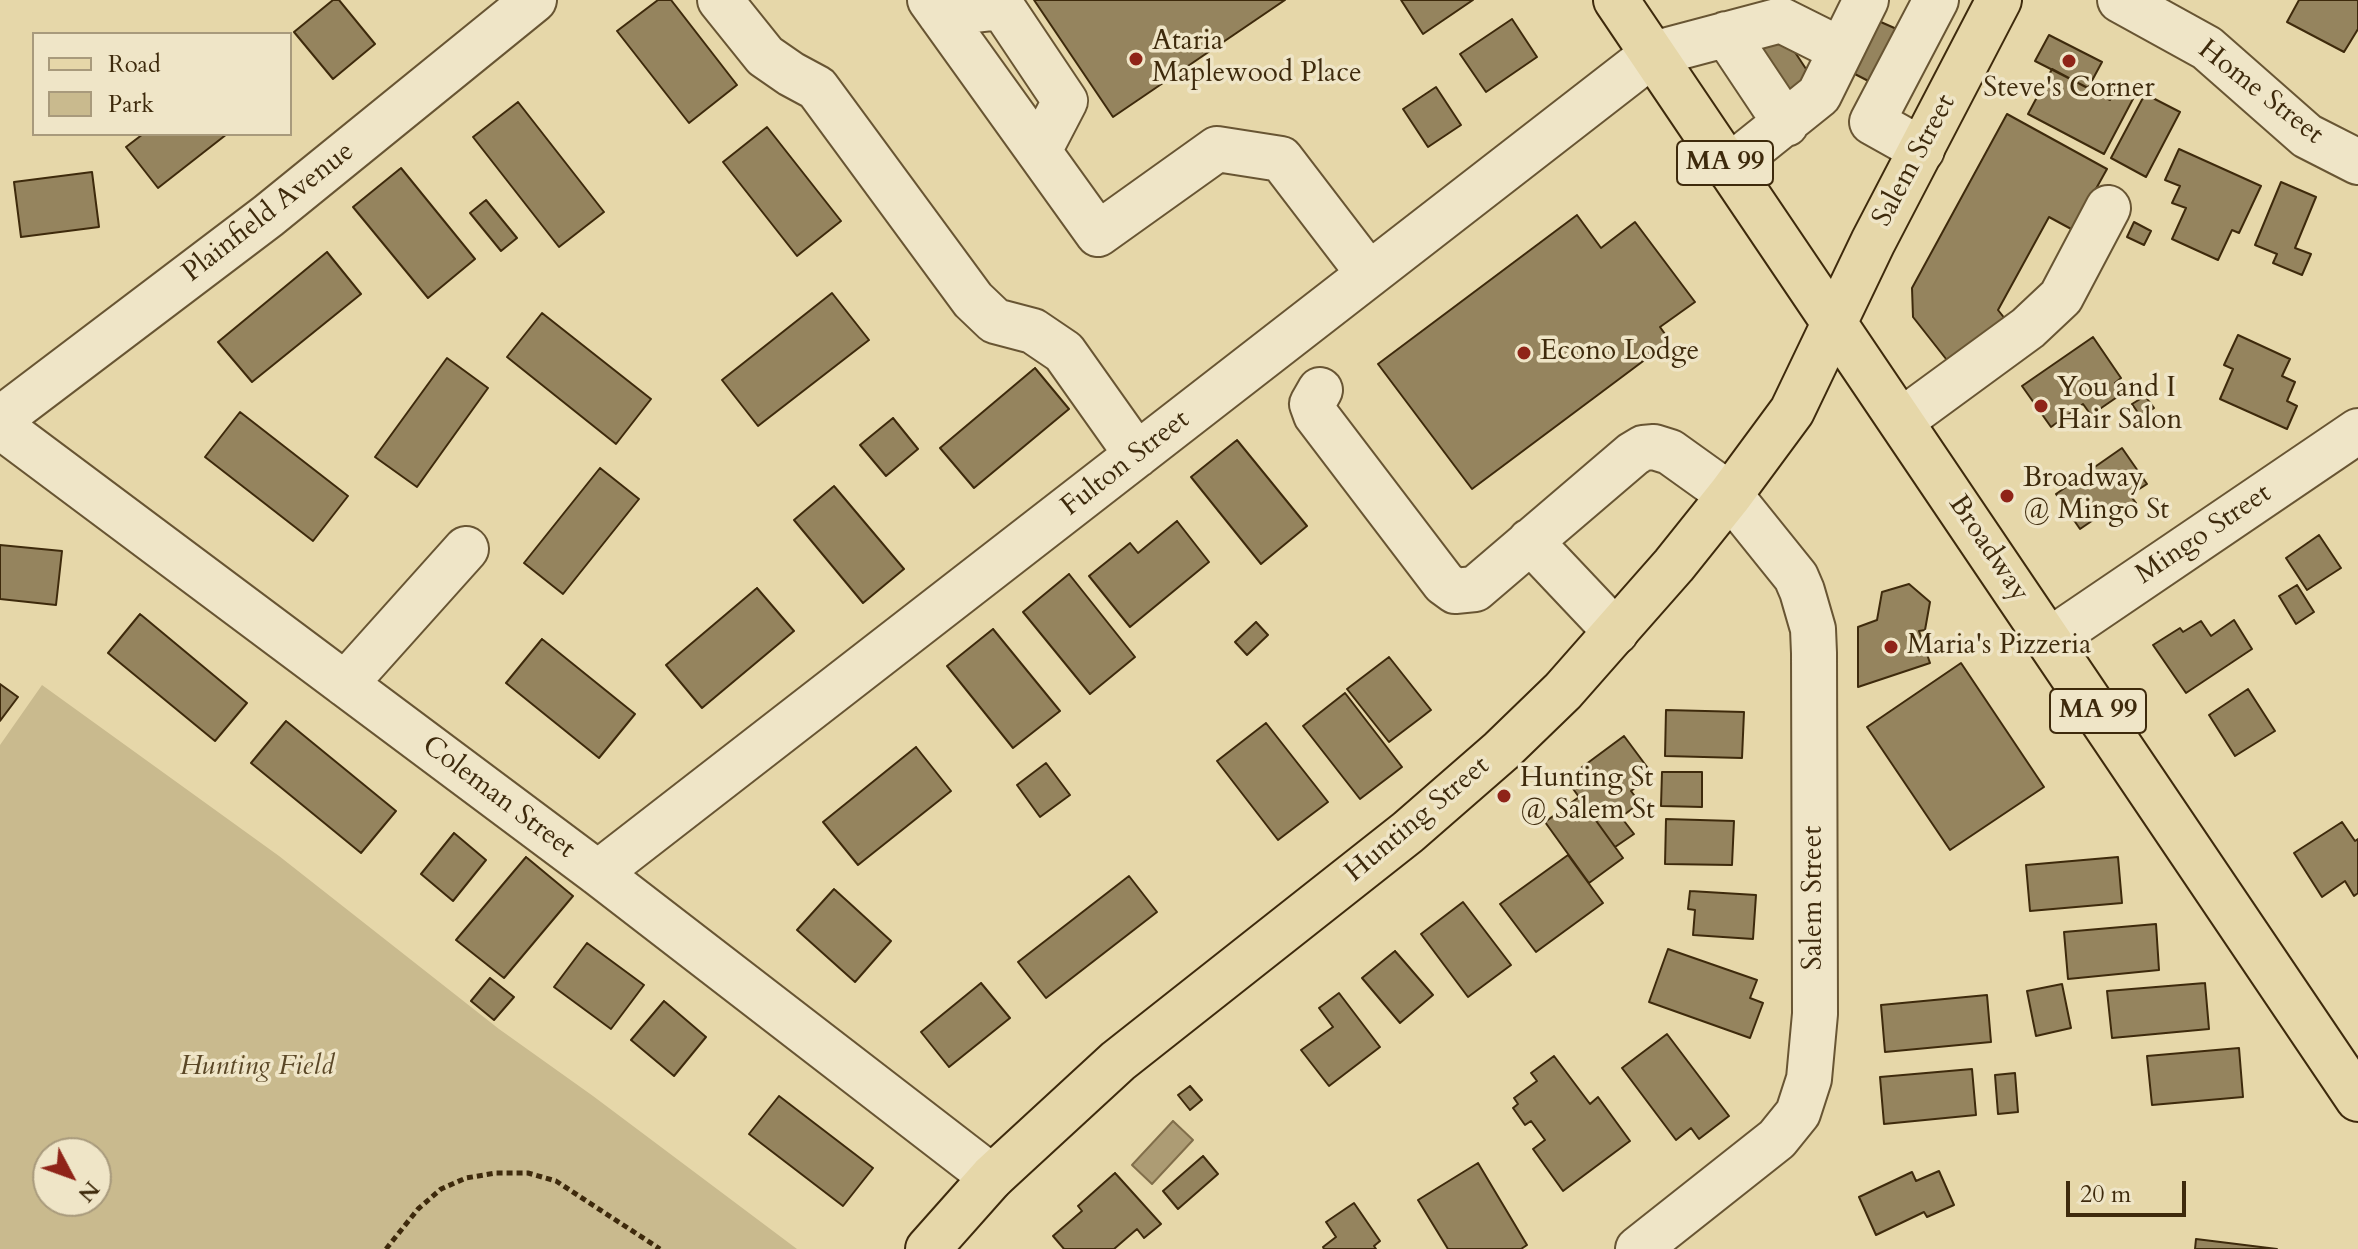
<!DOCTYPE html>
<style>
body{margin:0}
#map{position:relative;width:2358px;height:1249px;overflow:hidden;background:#e6d7a9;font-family:Cardo,serif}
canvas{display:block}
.legend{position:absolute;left:32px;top:32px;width:260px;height:104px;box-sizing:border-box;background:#efe5c7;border:2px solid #a89a7c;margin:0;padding:10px 14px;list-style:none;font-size:24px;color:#3e2a0c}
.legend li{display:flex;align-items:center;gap:16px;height:40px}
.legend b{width:40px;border:2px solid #a89a7c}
.north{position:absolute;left:32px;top:1137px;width:80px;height:80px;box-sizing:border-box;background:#efe5c7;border:2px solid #a89a7c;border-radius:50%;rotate:131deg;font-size:22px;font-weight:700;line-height:32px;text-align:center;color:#3e2a0c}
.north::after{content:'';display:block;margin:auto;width:28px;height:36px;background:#8f2418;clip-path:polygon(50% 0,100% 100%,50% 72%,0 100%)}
.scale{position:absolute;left:2066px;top:1181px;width:120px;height:36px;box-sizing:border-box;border:4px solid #3e2a0c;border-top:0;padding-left:10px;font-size:24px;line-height:28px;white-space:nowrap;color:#3e2a0c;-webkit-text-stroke:6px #efe5c7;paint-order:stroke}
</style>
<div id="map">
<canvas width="2358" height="1249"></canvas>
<ul class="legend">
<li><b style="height:10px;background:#e6d7a9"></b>Road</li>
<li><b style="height:22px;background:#c9ba8e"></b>Park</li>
</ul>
<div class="north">N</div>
<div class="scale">20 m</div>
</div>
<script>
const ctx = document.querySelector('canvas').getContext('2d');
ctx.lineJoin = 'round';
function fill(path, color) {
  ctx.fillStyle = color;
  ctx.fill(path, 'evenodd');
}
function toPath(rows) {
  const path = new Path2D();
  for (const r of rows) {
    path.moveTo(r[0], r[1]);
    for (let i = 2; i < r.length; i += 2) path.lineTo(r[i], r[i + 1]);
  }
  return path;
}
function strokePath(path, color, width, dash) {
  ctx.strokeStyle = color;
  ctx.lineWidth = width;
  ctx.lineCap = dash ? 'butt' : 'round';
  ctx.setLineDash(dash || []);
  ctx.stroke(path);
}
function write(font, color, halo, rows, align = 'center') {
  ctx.font = font + ' Cardo,serif';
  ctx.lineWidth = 7;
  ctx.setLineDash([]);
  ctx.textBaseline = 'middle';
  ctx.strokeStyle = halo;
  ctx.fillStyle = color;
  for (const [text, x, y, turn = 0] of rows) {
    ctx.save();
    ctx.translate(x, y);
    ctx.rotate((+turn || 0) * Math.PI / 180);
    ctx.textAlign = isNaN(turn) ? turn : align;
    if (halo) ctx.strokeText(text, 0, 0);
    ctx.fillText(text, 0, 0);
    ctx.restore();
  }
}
const green = toPath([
 [42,685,279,856,499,1029,593,1096,797,1249,0,1249,0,745],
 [96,1153,96,1201,48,1201,48,1153]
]);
const water = toPath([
 [1173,1121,1193,1140,1152,1184,1132,1165,1173,1121]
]);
const building = toPath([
 [333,0,339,0,375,44,333,79,294,32,333,0],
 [658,0,671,0,737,85,689,123,617,31,658,0],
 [1034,0,1285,0,1113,117,1034,0],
 [1401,0,1473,0,1423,34,1401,0],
 [2299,0,2358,0,2358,29,2344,52,2287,22,2299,0],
 [1512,19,1537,57,1486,92,1460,54,1512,19],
 [1874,19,1908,34,1882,88,1847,70,1874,19],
 [1783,34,1810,75,1780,101,1745,56,1783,34],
 [2049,35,2102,62,2088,88,2035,61,2049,35],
 [2052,69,2110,100,2116,88,2134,97,2104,154,2028,114,2052,69],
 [1436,87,1461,125,1428,147,1403,109,1436,87],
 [2145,94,2180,112,2146,177,2111,158,2145,94],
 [518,102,604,212,559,247,473,137,518,102],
 [2007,114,2107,169,2073,230,2049,217,1998,310,2006,320,1950,364,1913,317,1912,288,2007,114],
 [767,127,841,221,797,256,723,162,767,127],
 [143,134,227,134,158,188,126,147,143,134],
 [2179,149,2261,186,2239,233,2232,230,2218,260,2172,239,2186,208,2172,203,2180,186,2165,180,2179,149],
 [401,168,475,259,428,298,353,207,401,168],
 [92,172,99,227,21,237,14,182,92,172],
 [2281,182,2316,197,2295,248,2311,254,2302,275,2273,263,2277,254,2255,245,2281,182],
 [486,200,517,238,501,251,470,213,486,200],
 [1577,215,1601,248,1635,222,1695,302,1660,327,1670,341,1472,489,1378,364,1577,215],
 [2134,222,2151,231,2144,245,2127,237,2134,222],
 [327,252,361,294,252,382,218,342,327,252],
 [832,293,869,340,758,426,722,380,832,293],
 [542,313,651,399,616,444,507,357,542,313],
 [2238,335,2290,359,2282,376,2295,382,2287,401,2297,406,2287,429,2220,399,2233,369,2224,365,2238,335],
 [2093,337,2121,378,2115,383,2123,393,2091,415,2083,404,2051,427,2022,386,2093,337],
 [447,358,488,388,417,487,375,457,447,358],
 [1035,368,1069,409,974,488,940,448,1035,368],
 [2145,396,2154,408,2141,417,2132,404,2145,396],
 [240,412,348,496,313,541,205,457,240,412],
 [893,418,918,449,886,476,860,445,893,418],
 [1237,440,1307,526,1261,564,1191,477,1237,440],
 [2122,448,2147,484,2130,495,2136,503,2114,518,2108,510,2080,529,2056,494,2122,448],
 [600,468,639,499,563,594,524,563,600,468],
 [834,486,904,569,863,603,794,520,834,486],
 [1177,521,1209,562,1130,627,1089,576,1130,543,1138,553,1177,521],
 [2319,535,2341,568,2307,590,2286,558,2319,535],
 [0,545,62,551,56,605,0,599,0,545],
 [1069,574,1135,657,1090,694,1023,612,1069,574],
 [1909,584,1930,602,1925,630,1919,631,1930,663,1858,687,1858,627,1877,620,1882,592,1909,584],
 [2297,585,2314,612,2296,624,2279,596,2297,585],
 [757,588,794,631,702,708,666,665,757,588],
 [140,614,247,703,215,741,108,653,140,614],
 [2234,620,2252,649,2186,693,2153,645,2180,628,2183,632,2201,621,2211,636,2234,620],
 [1256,622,1268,635,1247,655,1235,642,1256,622],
 [993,629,1060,711,1013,748,947,666,993,629],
 [542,639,635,714,599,758,506,683,542,639],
 [1389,657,1431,710,1389,742,1347,689,1389,657],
 [1961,663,2044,787,1950,850,1867,727,1961,663],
 [0,684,18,697,0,721,0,684],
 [2248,689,2275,731,2235,756,2209,715,2248,689],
 [1345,693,1402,767,1360,799,1303,726,1345,693],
 [1666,710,1744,712,1742,758,1665,756,1666,710],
 [286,721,396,811,361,853,251,763,286,721],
 [1266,723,1328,802,1278,840,1217,761,1266,723],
 [1624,736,1653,775,1631,791,1640,803,1621,817,1634,834,1615,847,1566,779,1624,736],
 [916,747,951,791,858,865,823,822,916,747],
 [1046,763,1070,795,1040,817,1017,785,1046,763],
 [1662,772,1702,772,1702,807,1661,806,1662,772],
 [1579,797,1623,858,1589,883,1545,822,1579,797],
 [1666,819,1734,821,1732,865,1665,864,1666,819],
 [2342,822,2355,841,2358,839,2358,893,2354,896,2345,881,2322,897,2294,853,2342,822],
 [454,833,486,860,453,901,421,874,454,833],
 [1568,855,1603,903,1536,952,1500,904,1568,855],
 [526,857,573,896,504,978,456,940,526,857],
 [2118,857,2122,903,2030,911,2026,865,2118,857],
 [1129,876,1157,912,1046,998,1018,962,1129,876],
 [834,889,891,941,855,982,797,930,834,889],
 [1690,891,1756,895,1753,939,1693,935,1695,910,1688,909,1690,891],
 [1463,902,1511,965,1468,997,1421,934,1463,902],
 [2156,924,2159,970,2068,979,2064,932,2156,924],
 [587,943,644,985,611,1029,554,987,587,943],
 [1668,949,1757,980,1750,998,1763,1003,1750,1038,1649,1002,1668,949],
 [1395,951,1433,995,1400,1023,1362,978,1395,951],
 [490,978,514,997,494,1020,471,1001,490,978],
 [981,983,1010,1018,949,1067,921,1032,981,983],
 [2205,983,2209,1029,2112,1038,2107,991,2205,983],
 [2062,984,2071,1028,2036,1036,2027,991,2062,984],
 [1339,993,1380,1047,1329,1086,1301,1050,1333,1027,1319,1008,1339,993],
 [1987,995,1991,1042,1885,1052,1881,1005,1987,995],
 [664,1001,706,1037,674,1076,631,1040,664,1001],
 [1667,1034,1729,1116,1699,1139,1691,1128,1676,1140,1622,1068,1667,1034],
 [2239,1048,2243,1097,2152,1105,2147,1056,2239,1048],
 [1554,1056,1590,1104,1598,1097,1630,1141,1563,1191,1533,1149,1545,1140,1531,1121,1525,1125,1513,1108,1518,1104,1514,1098,1537,1081,1531,1073,1554,1056],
 [1972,1069,1976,1115,1884,1124,1880,1077,1972,1069],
 [2015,1073,2018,1112,1998,1114,1995,1075,2015,1073],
 [1190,1086,1202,1100,1190,1110,1178,1095,1190,1086],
 [779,1096,873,1168,843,1206,749,1134,779,1096],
 [1203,1156,1218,1174,1178,1209,1163,1191,1203,1156],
 [1478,1163,1527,1245,1521,1249,1448,1249,1418,1200,1478,1163],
 [1939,1171,1954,1205,1927,1217,1924,1212,1876,1235,1859,1197,1912,1172,1916,1181,1939,1171],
 [1115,1173,1161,1224,1144,1238,1137,1229,1114,1249,1064,1249,1053,1236,1082,1211,1078,1206,1115,1173],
 [1354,1203,1380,1241,1374,1246,1376,1249,1324,1249,1323,1247,1336,1237,1326,1222,1354,1203],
 [2196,1239,2277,1249,2195,1249,2196,1239]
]);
const path = toPath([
 [386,1249,418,1209,441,1189,466,1178,496,1173,528,1173,556,1181,660,1249]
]);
const minor = toPath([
 [720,0,765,56,791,74,817,88,973,300,995,321,1033,331,1064,352,1137,455],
 [930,0,1098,234,1217,149,1281,159,1369,274],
 [2120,0,2207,48,2307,136,2358,162],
 [940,14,1002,7,1065,101,1039,151],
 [1726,34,1786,124],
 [1922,150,1872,122,1936,0],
 [1728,168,1819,95,1866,0],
 [1320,390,1312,404,1316,415,1444,583,1455,591,1475,589,1633,454,1643,448,1654,447,1670,452,1730,495,1796,577,1802,591,1813,629,1814,653,1815,1014,1809,1079,1798,1113,1777,1139,1638,1249],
 [0,419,268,216,534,0],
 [1901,421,2028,328,2061,297,2108,208],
 [0,426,598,873,992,1177],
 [1530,541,1616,632],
 [2050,640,2358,431],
 [345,684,466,549],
 [598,873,1653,54,1781,20,1841,50]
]);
const major = toPath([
 [1616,0,2358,1099],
 [928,1249,992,1177,1118,1061,1408,832,1501,751,1563,691,1674,565,1730,495,1792,411,1873,242,1999,0]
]);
const markers = [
 [1136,59,8,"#8f2418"],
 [2069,61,8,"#8f2418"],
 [1524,353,8,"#8f2418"],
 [2041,406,8,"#8f2418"],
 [2007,496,8,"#8f2418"],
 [1891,647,8,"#8f2418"],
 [1504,796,8,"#8f2418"]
];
const shields = [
 [1725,163,96],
 [2098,711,96]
];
const shieldNames = [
 ["MA 99",1725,163],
 ["MA 99",2098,711]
];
const poiNames = [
 ["Ataria",1152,43],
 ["Maplewood Place",1152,75],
 ["Steve's Corner",2069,90,"center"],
 ["Econo Lodge",1540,353],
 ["You and I",2057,390],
 ["Hair Salon",2057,422],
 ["Broadway",2023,480],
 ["@ Mingo St",2023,512],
 ["Maria's Pizzeria",1907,647],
 ["Hunting St",1520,780],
 ["@ Salem St",1520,812]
];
const streetNames = [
 ["Home Street",2260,93,38],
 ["Salem Street",1915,161,-62],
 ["Plainfield Avenue",269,213,-38],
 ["Fulton Street",1126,464,-38],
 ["Mingo Street",2204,535,-34],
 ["Broadway",1988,549,56],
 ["Coleman Street",498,798,37],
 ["Hunting Street",1418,820,-40],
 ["Salem Street",1815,898,-90]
];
const parkNames = [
 ["Hunting Field",257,1068]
];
fill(green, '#c9ba8e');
fill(water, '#ad9c74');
strokePath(water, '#816e4a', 2);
fill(building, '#95845e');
strokePath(building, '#3e2a0c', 2);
strokePath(minor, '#685533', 48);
strokePath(major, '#3e2a0c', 48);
strokePath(path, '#3e2a0c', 5, [6, 4]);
strokePath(minor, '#efe5c7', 44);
strokePath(major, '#e6d7a9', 44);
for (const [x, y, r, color] of markers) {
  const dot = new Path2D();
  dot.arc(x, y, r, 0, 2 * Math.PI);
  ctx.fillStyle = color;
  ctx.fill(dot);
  strokePath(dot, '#efe5c7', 3);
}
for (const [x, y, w] of shields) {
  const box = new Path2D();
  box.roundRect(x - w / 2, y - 22, w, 44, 6);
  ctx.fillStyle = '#efe5c7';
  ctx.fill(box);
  strokePath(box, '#3e2a0c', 2);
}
write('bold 26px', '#3e2a0c', null, shieldNames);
write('28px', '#3e2a0c', '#efe5c7', poiNames, 'left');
write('28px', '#3e2a0c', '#efe5c7', streetNames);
write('italic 28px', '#5a4726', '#efe5c7', parkNames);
</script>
